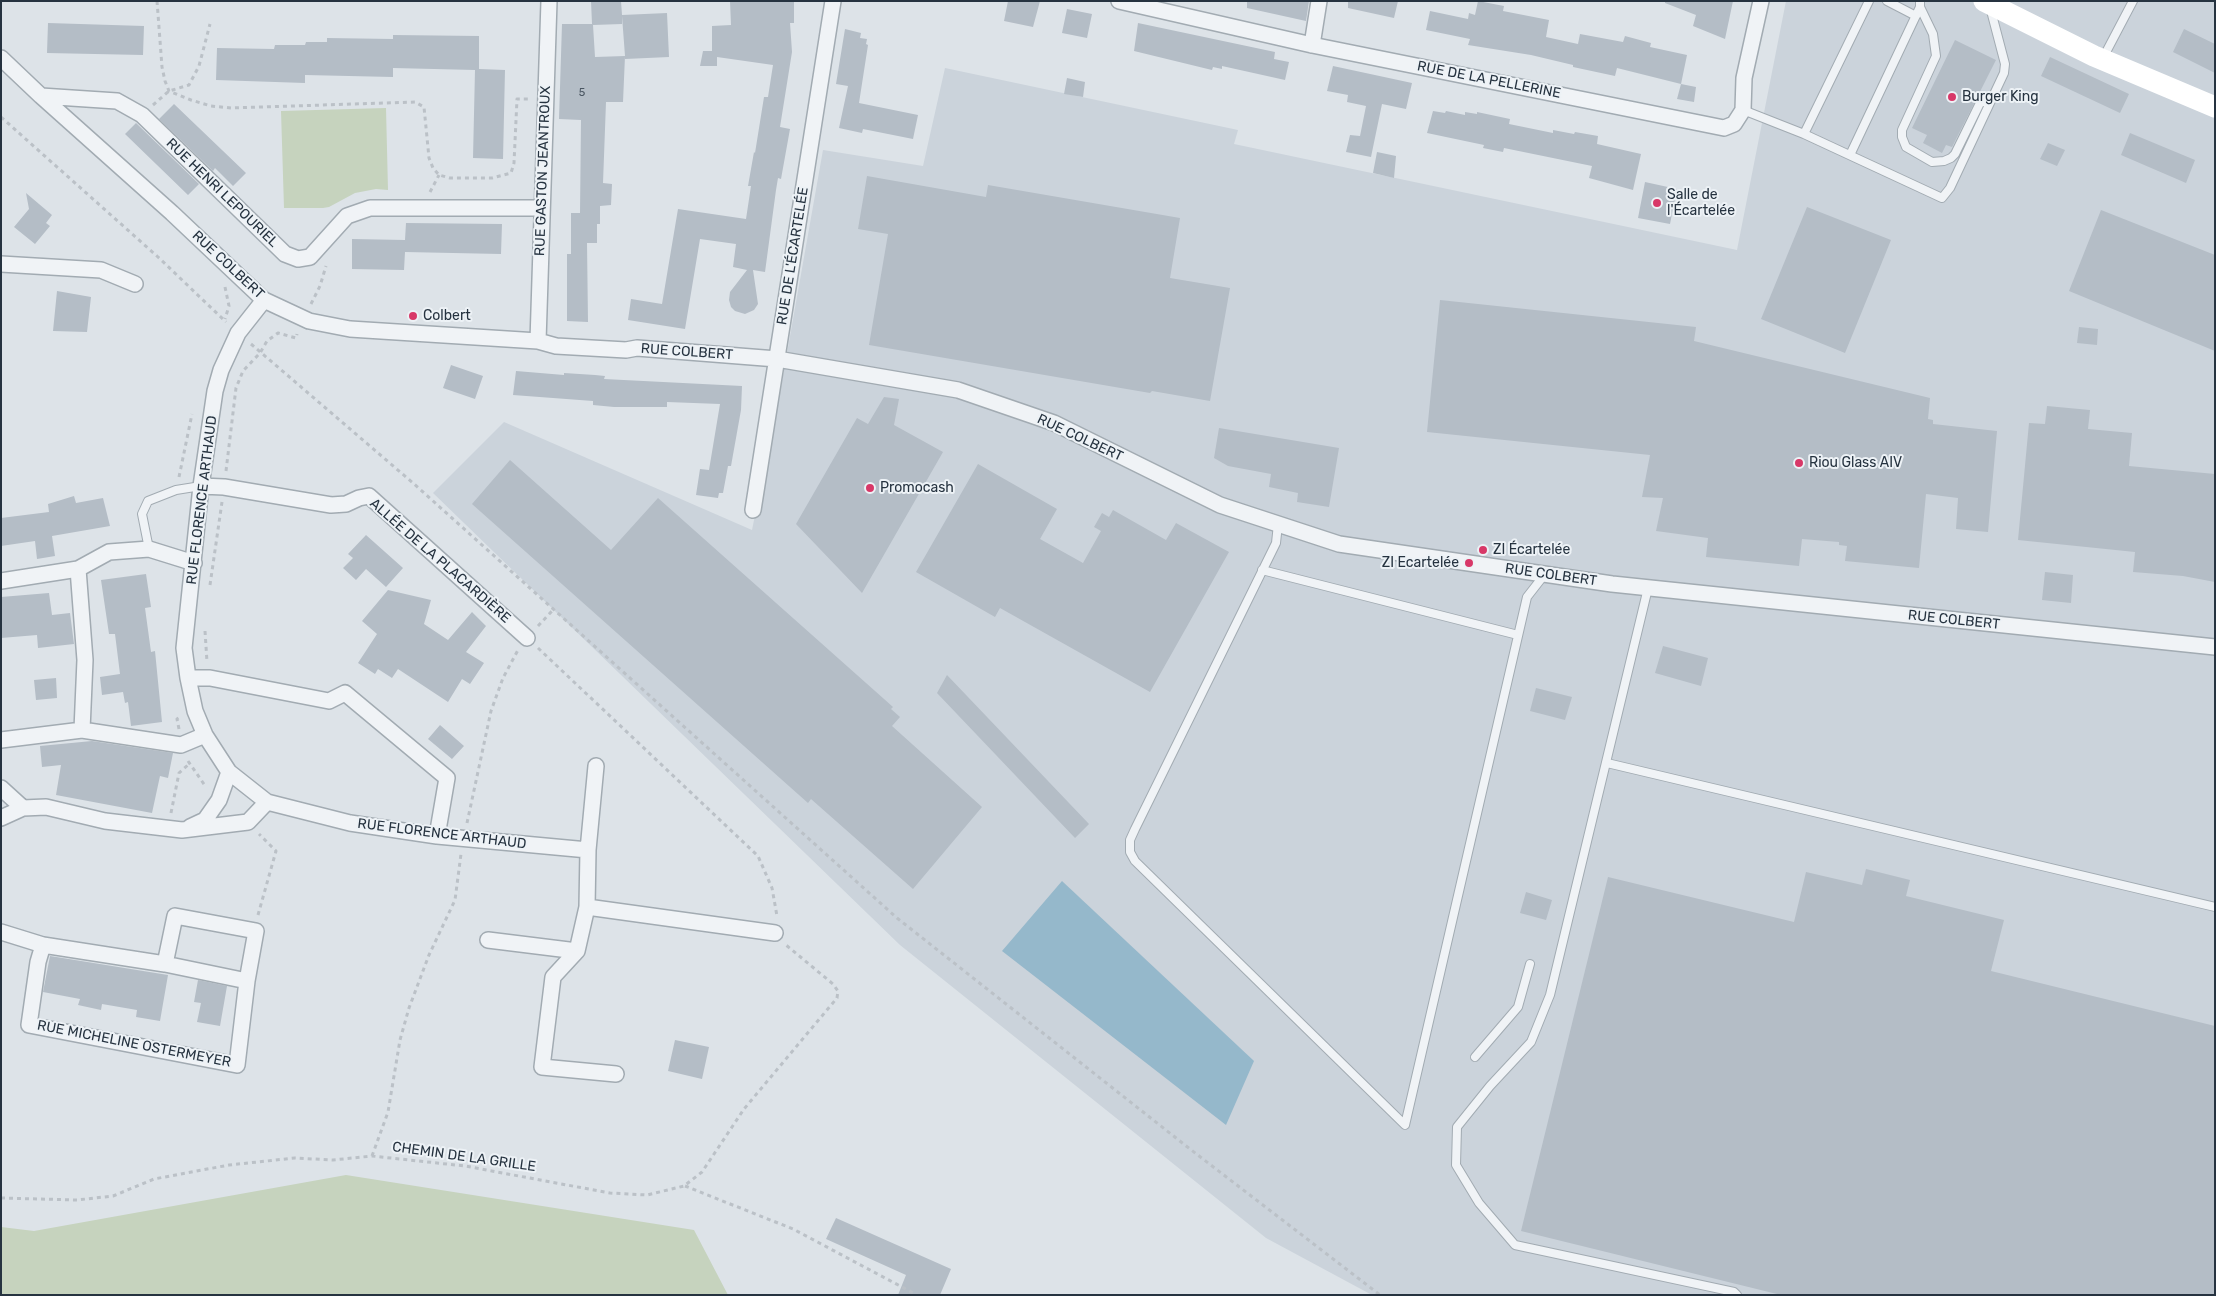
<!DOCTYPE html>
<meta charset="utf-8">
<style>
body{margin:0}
#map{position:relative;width:2216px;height:1296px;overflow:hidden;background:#dde3e8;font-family:Rubik,sans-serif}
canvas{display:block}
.frame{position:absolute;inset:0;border:2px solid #263340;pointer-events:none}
</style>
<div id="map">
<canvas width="2216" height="1296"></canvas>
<div class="frame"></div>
</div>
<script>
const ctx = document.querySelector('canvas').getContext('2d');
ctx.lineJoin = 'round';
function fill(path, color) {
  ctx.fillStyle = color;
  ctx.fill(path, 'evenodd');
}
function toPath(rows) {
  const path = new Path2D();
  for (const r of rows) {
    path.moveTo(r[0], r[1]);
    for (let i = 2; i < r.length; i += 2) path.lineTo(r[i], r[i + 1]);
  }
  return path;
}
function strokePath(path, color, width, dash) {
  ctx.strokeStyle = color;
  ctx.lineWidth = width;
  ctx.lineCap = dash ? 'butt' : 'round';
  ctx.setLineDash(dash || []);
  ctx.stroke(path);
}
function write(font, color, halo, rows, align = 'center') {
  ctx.font = font + ' Rubik,sans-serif';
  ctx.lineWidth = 4;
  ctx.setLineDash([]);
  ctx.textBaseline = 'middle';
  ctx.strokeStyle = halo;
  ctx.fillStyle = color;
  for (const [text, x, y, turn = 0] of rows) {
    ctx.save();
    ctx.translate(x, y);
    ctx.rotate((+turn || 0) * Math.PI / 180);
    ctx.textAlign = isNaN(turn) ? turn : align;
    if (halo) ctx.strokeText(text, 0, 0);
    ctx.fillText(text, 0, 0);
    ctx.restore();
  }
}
const built = toPath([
 [1786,1,2215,1,2215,1295,1372,1295,1266,1238,900,945,433,493,504,422,752,530,781,387,823,150,923,166,945,68,1238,130,1234,144,1737,250]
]);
const green = toPath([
 [386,108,388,190,376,189,355,193,329,207,323,208,284,208,281,111],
 [346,1175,694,1230,728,1295,1,1295,1,1227,34,1231]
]);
const water = toPath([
 [1062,881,1254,1061,1226,1125,1002,951]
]);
const building = toPath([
 [591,1,621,1,622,15,667,13,669,57,625,59,625,56,623,102,606,102,603,183,612,184,611,205,600,206,600,224,597,224,597,243,587,243,588,322,567,321,567,254,571,254,571,213,580,213,581,120,559,119,562,24,592,24],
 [622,16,625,56,595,57,593,25,622,24],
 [730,1,794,1,794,23,790,23,792,52,780,127,790,129,781,179,778,178,776,190,765,272,753,270,758,304,754,310,745,314,735,311,731,307,729,300,730,292,747,270,733,267,736,244,700,239,685,329,628,320,631,299,662,304,678,209,746,219,751,186,748,186,754,152,755,153,764,97,768,97,773,65,717,57,717,66,700,66,703,51,712,51,712,26,731,25],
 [1008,1,1040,1,1033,27,1004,21],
 [1247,1,1309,1,1306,21,1247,8],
 [1348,1,1398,1,1394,18,1348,8],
 [1478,1,1504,6,1503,11,1549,20,1546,37,1578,44,1580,34,1623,42,1625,36,1651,43,1650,47,1687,55,1681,84,1696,87,1694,102,1677,99,1681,84,1617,68,1615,76,1573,67,1573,65,1531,55,1468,45,1470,39,1426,30,1430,11,1468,19,1469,13,1475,15],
 [1665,1,1733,1,1725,39,1693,26,1696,15,1665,3],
 [1067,9,1092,14,1087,38,1062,33],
 [48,23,144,26,143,55,47,53],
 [1138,23,1275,52,1274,59,1289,62,1285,80,1222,66,1222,69,1213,67,1212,70,1134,51],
 [845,29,861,33,860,38,867,39,866,44,868,45,859,103,918,115,913,139,863,129,862,133,839,128,848,86,836,84],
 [2184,29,2215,44,2215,73,2173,52],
 [393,35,479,36,479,69,505,70,503,159,473,158,475,70,393,68,393,77,305,75,305,83,216,80,217,48,274,49,275,45,305,45,306,42,327,42,327,38,393,39],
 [1955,40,1996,60,1952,147,1946,145,1942,153,1923,143,1927,135,1912,128],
 [2050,57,2129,94,2120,113,2041,76],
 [1333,66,1412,83,1406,109,1382,104,1371,157,1346,152,1350,135,1360,136,1366,106,1347,102,1348,95,1327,91],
 [1067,78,1085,82,1083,97,1064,94],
 [174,104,246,173,233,186,215,168,213,171,159,119],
 [1433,111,1445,113,1446,111,1465,115,1465,112,1477,114,1477,112,1510,119,1509,124,1553,133,1553,130,1574,134,1575,132,1598,136,1597,144,1641,154,1633,190,1589,178,1592,166,1504,148,1503,152,1483,148,1484,145,1427,133],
 [136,123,199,184,188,195,125,134],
 [2130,133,2195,160,2186,183,2121,155],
 [2048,143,2065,150,2057,166,2040,159],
 [1377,152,1396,156,1394,178,1373,173],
 [867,176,986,197,988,185,1180,218,1170,278,1230,288,1210,401,1152,391,1150,393,869,345,888,234,858,229],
 [1645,182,1677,189,1670,224,1638,218],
 [26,193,52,215,46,223,50,226,35,244,14,227,29,209],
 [1807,207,1891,240,1845,353,1761,319],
 [2101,210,2215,255,2215,351,2069,291],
 [406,223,502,224,501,254,405,252,404,270,352,269,352,239,405,240],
 [57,291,91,297,87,332,53,331],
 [1440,300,1696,327,1694,341,1930,398,1928,419,1933,420,1933,424,1997,431,1988,532,1956,529,1958,498,1926,494,1919,568,1845,561,1847,546,1839,545,1839,542,1802,539,1799,566,1706,557,1708,538,1656,531,1663,498,1642,497,1650,455,1427,432],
 [2079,327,2098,329,2097,345,2077,343],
 [451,365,483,376,475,399,443,388],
 [516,371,564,375,564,373,595,375,605,376,604,379,742,386,741,410,731,466,728,466,723,493,719,493,718,498,696,495,700,469,709,470,720,404,667,402,667,407,614,407,593,405,593,401,513,395],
 [884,397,899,399,894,425,943,452,862,593,796,524,857,418,868,424],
 [2047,406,2090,410,2088,429,2132,433,2129,466,2215,474,2215,582,2183,576,2133,572,2135,552,2018,540,2029,423,2045,424],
 [1219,428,1339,448,1329,507,1297,502,1298,493,1269,487,1271,474,1228,466,1214,458],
 [510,460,611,550,658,498,893,707,891,709,900,717,892,726,982,807,913,889,811,799,808,803,472,504],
 [978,464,1057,509,1040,539,1083,563,1101,531,1094,527,1102,513,1109,517,1113,510,1166,540,1176,523,1229,552,1150,692,1000,608,995,617,916,572],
 [74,496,76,503,103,498,110,526,52,536,55,556,37,559,35,541,1,546,1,518,49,512,48,504],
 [366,535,403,568,386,587,366,569,356,580,343,568,353,558,348,554],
 [2045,572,2073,575,2071,603,2042,600],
 [146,574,151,607,145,608,151,652,155,651,162,722,131,726,128,702,125,703,123,692,102,695,100,677,120,674,115,634,109,634,101,580],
 [388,590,431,600,424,624,448,640,472,612,486,626,466,652,484,663,470,684,462,679,448,702,398,669,392,678,378,669,375,674,358,663,377,634,362,621],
 [49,593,52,615,70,613,74,644,38,648,37,635,1,638,1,597],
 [1663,646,1708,658,1701,686,1655,673],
 [947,675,1089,824,1075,838,937,693],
 [56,678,57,698,36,700,34,680],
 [1536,688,1572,697,1565,720,1530,711],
 [440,725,464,746,452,759,428,739],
 [92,741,173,753,168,778,160,776,152,813,56,795,61,765,42,767,40,746],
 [1866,869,1910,880,1906,896,2004,920,1991,971,2215,1026,2215,1295,1781,1295,1521,1231,1608,877,1794,922,1806,872,1862,885],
 [1526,892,1552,900,1546,920,1520,913],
 [50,956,168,975,160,1021,136,1017,137,1010,102,1004,101,1010,78,1005,80,999,43,992],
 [198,980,227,986,220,1026,197,1022,201,1003,194,1002],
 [675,1040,709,1047,702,1079,668,1071],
 [836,1218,951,1269,940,1295,898,1295,906,1275,826,1239]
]);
const path = toPath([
 [157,1,162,67,165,81,169,91,191,100,211,106,231,108,415,102,424,107,429,158,433,168,439,175,450,178,492,178,511,173,514,163,517,99,529,99],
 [153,105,169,91,189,85,199,66,210,24],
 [1,117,158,257,226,322],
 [430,192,439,175],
 [225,287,229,306,225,319],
 [311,304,320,286,326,266],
 [251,344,413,483,897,918,1190,1149,1380,1295],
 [226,471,236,388,243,371,260,353,267,341,278,333,296,338,297,334],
 [179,477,192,414],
 [210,585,222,502],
 [538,626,552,611],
 [205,631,207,662],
 [538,648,758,856,772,888,777,916],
 [179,729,177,719,180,717],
 [188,761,206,787],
 [171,813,179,773,189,764],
 [467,823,491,711,503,678,518,650],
 [258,915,276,851,259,834],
 [372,1156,388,1112,400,1040,409,1008,429,955,455,900,461,854],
 [685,1186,793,1229,917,1295],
 [1,1198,77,1200,113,1196,154,1179,229,1165,295,1158,333,1160,372,1156,465,1166,610,1193,647,1195,684,1186,702,1172,744,1109,837,998,838,991,833,984,786,945]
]);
const service = toPath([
 [1887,1,1916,16],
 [1920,7,1933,34,1936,56,1902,130,1902,137,1906,147,1932,162,1944,161,1951,158,1955,154,1980,103,1993,99],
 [2103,58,2133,1],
 [1743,110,1804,134,1942,198,1950,188,2004,73,2005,64,1990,7],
 [1804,134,1869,1],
 [1850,155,1920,7,1920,1],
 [1278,524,1276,543,1135,829,1130,840,1130,852,1135,861,1405,1125,1527,597,1545,574],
 [149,549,142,514,148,501,176,490,201,486],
 [1262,570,1518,635],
 [1648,588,1550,995,1531,1042,1490,1086,1457,1127,1456,1165,1479,1203,1515,1245,1734,1292,1737,1295],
 [1607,763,2215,907],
 [1475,1057,1518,1007,1530,964]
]);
const minor = toPath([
 [1119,1,1312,45,1724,128,1734,124,1743,110,1744,78,1761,1],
 [1312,45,1319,1],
 [1,58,41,96,172,213,264,300,309,321,350,329,538,341,556,346,626,350,637,348,777,359,958,390,1054,423,1220,505,1339,544,1612,584,2215,647],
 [41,96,117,101,142,115,285,254,298,259,310,257,347,216,370,208,542,208],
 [1,264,101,270,135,284],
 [264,300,238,333,221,370,215,391,201,486,184,648,188,678,195,711,205,735,229,772,267,802,350,823,437,836,588,850,587,907,775,933],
 [538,341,549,1],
 [201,486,224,487,331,505,346,504,359,498,369,496,527,638],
 [753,510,833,1],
 [78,569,109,552,149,549,194,563],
 [1,581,78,569,85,660,82,730,1,740],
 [188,678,210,678,329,701,345,693,447,778,437,836],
 [82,730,181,745,205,735],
 [1,788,23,808],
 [1,818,23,808,46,807,105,821,182,830,248,822,267,802],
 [190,827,205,820,219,800,229,772],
 [588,850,596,766],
 [587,907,577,951,553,977,542,1067,616,1074],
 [1,932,43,945,165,964,247,981,256,931,175,916,165,964],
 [488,940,577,951],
 [43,945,38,962,29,1025,237,1065,247,981]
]);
const secondary = toPath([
 [1984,1,2094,56,2215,107]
]);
const markers = [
 [1952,97,5,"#d83868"],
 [1657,203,5,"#d83868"],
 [413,316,5,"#d83868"],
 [1799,463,5,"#d83868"],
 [870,488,5,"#d83868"],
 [1483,550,5,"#d83868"],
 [1469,563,5,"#d83868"]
];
const numberNames = [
 ["5",582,93]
];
const streetNames = [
 ["RUE DE LA PELLERINE",1489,80,11],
 ["RUE GASTON JEANTROUX",543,171,-88],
 ["RUE HENRI LEPOURIEL",222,193,44],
 ["RUE DE L'ÉCARTELÉE",793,256,-81],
 ["RUE COLBERT",228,265,43],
 ["RUE COLBERT",687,352,4],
 ["RUE COLBERT",1080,438,25],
 ["RUE FLORENCE ARTHAUD",202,500,-83],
 ["ALLÉE DE LA PLACARDIÈRE",440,561,41],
 ["RUE COLBERT",1551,575,8],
 ["RUE COLBERT",1954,620,6],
 ["RUE FLORENCE ARTHAUD",442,834,7],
 ["RUE MICHELINE OSTERMEYER",134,1044,11],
 ["CHEMIN DE LA GRILLE",464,1157,8]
];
const poiNames = [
 ["Burger King",1962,97],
 ["Salle de",1667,195],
 ["l'Écartelée",1667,211],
 ["Colbert",423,316],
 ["Riou Glass AIV",1809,463],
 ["Promocash",880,488],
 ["ZI Écartelée",1493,550],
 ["ZI Ecartelée",1459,563,"right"]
];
fill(built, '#cbd3db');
fill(green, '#c6d3be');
fill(water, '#95b8cb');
fill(building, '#b4bdc6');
strokePath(service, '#a2abb2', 10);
strokePath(minor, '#a2abb2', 18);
strokePath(path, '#bbc1c7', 3, [4, 4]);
strokePath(service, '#f0f3f6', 8);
strokePath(minor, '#f0f3f6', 15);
strokePath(secondary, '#fff', 21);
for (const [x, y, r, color] of markers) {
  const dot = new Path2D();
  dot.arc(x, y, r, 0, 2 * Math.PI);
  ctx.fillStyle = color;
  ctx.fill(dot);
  strokePath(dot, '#edf2f6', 2);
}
write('11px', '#4a5662', null, numberNames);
write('14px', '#263340', '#edf2f6', streetNames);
write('14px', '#263340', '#edf2f6', poiNames, 'left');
</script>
